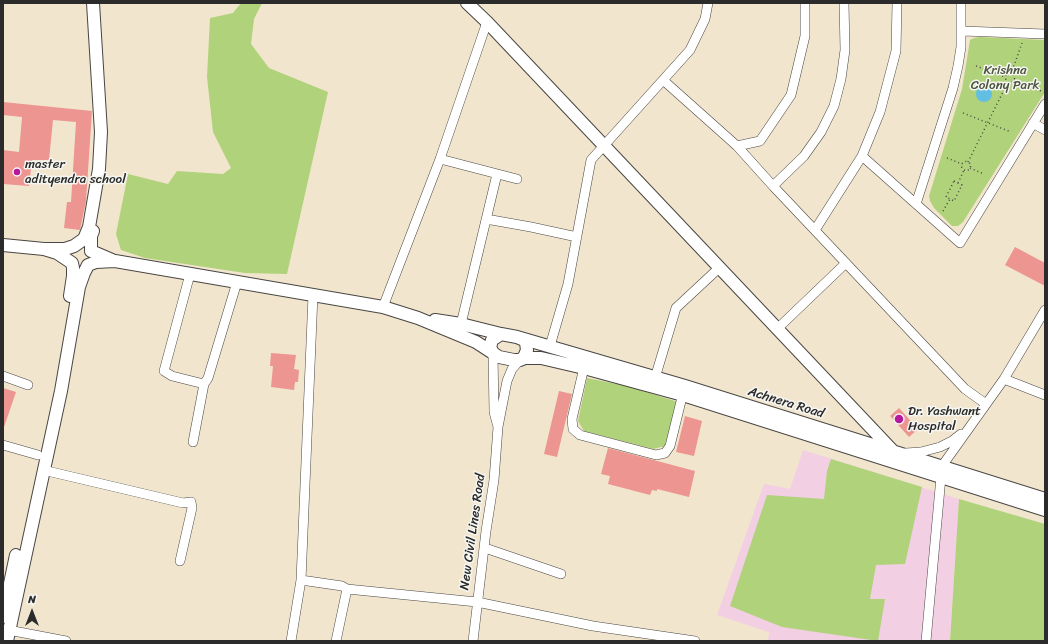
<!DOCTYPE html>
<style>
body{margin:0}
#map{position:relative;width:1048px;height:644px;overflow:hidden;background:#f2e5ce;font-family:Sriracha,sans-serif}
canvas{display:block}
.frame{position:absolute;inset:0;border:4px solid #2b2b2b;pointer-events:none}
.north{position:absolute;left:12px;top:592px;width:40px;height:40px;-webkit-text-stroke:3px #f6f6f2;paint-order:stroke;rotate:0deg;font-size:11px;font-weight:700;line-height:16px;text-align:center;color:#2b2b2b}
.north::after{content:'';display:block;margin:auto;width:14px;height:18px;background:#2b2b2b;clip-path:polygon(50% 0,100% 100%,50% 72%,0 100%)}
</style>
<div id="map">
<canvas width="1048" height="644"></canvas>
<div class="frame"></div>
<div class="north">N</div>
</div>
<script>
const ctx = document.querySelector('canvas').getContext('2d');
ctx.lineJoin = 'round';
function fill(path, color) {
  ctx.fillStyle = color;
  ctx.fill(path, 'evenodd');
}
function toPath(rows) {
  const path = new Path2D();
  for (const r of rows) {
    if (r.length === 3) {
      path.moveTo(r[0] + r[2], r[1]);
      path.arc(r[0], r[1], r[2], 0, 2 * Math.PI);
      continue;
    }
    path.moveTo(r[0], r[1]);
    for (let i = 2; i < r.length; i += 2) path.lineTo(r[i], r[i + 1]);
  }
  return path;
}
function strokePath(path, color, width, dash) {
  ctx.strokeStyle = color;
  ctx.lineWidth = width;
  ctx.lineCap = dash ? 'butt' : 'round';
  ctx.setLineDash(dash || []);
  ctx.stroke(path);
}
function write(font, color, halo, rows, align = 'center') {
  ctx.font = font + ' Sriracha,sans-serif';
  ctx.lineWidth = 3;
  ctx.setLineDash([]);
  ctx.textBaseline = 'middle';
  ctx.strokeStyle = halo;
  ctx.fillStyle = color;
  for (const [text, x, y, turn = 0] of rows) {
    ctx.save();
    ctx.translate(x, y);
    ctx.rotate((+turn || 0) * Math.PI / 180);
    ctx.textAlign = isNaN(turn) ? turn : align;
    if (halo) ctx.strokeText(text, 0, 0);
    ctx.fillText(text, 0, 0);
    ctx.restore();
  }
}
const built = toPath([
 [803,450,959,499,950,641,768,641,769,632,717,615,764,484,790,489]
]);
const green = toPath([
 [241,3,262,3,254,19,251,44,269,68,328,92,287,274,245,273,145,258,121,250,116,234,128,174,168,184,177,171,223,174,231,168,213,132,207,77,210,18,233,13],
 [980,37,1045,40,1045,92,963,222,958,226,952,226,934,208,930,201,929,196,962,89,970,40,974,38],
 [587,378,627,386,678,402,665,446,653,449,584,431,578,421],
 [831,459,922,487,905,564,876,565,870,599,885,599,878,641,782,627,730,606,767,495,824,499,827,471],
 [959,499,1045,524,1045,641,950,641]
]);
const water = toPath([
 [984,94,8]
]);
const building = toPath([
 [3,102,92,111,86,201,80,230,64,228,67,202,71,202,76,122,53,120,49,160,32,160,29,186,3,184,3,150,19,152,22,117,3,115],
 [1015,247,1045,263,1045,286,1005,265],
 [271,353,296,355,294,369,299,370,298,382,295,382,294,390,271,387,273,366,270,366],
 [3,388,16,392,4,427,3,427],
 [559,391,572,394,557,457,544,454],
 [899,408,918,429,909,437,890,416],
 [685,416,702,421,694,456,676,452],
 [608,448,695,471,689,497,657,489,657,491,652,490,650,495,608,484,610,476,601,474]
]);
const path = toPath([
 [976,66,1005,77],
 [1010,78,4.5],
 [1011,74,1022,43],
 [1014,80,1041,91],
 [963,113,1011,132],
 [947,158,962,164],
 [966,166,4.5],
 [968,162,1008,82],
 [970,168,984,174],
 [954,181,962,185,954,201,946,197,954,181],
 [958,183,964,170],
 [943,211,950,199]
]);
const minor = toPath([
 [962,31,1045,34],
 [663,80,737,146,773,186,965,389,986,404],
 [1033,123,1045,130],
 [737,146,760,141,791,95,805,36,805,3],
 [862,156,960,243,1045,104],
 [440,159,517,179],
 [773,186,804,156,821,132,834,106,841,79,845,50,844,3],
 [916,204,953,88,958,66,961,47,961,3],
 [486,219,531,227,577,237],
 [815,230,862,156,880,112,896,51,897,3],
 [190,274,164,371,172,376,204,384],
 [383,307,440,159,487,22],
 [461,324,497,174],
 [777,329,846,263],
 [550,346,568,284,591,160,690,50,705,19,708,3],
 [493,353,494,412,498,427,507,381,512,369,520,360],
 [585,363,572,419,573,429,580,435,656,455,665,453,670,446,684,389],
 [3,376,28,385],
 [655,378,676,308,719,268],
 [1004,379,1045,395],
 [193,442,204,384,208,378,237,282],
 [3,445,38,455],
 [906,453,921,452,940,447,952,441,961,434],
 [43,470,183,503,191,502,192,508,180,561],
 [485,548,561,574],
 [301,580,342,586,347,589,477,602,593,626,695,641],
 [3,629,66,641],
 [291,641,301,580,313,295],
 [336,641,347,589],
 [473,641,486,531,494,480,498,427],
 [926,641,942,466,1004,379,1045,310]
]);
const major = toPath([
 [467,3,487,22,893,451],
 [93,231,91,236,91,251,112,260],
 [3,245,44,249,65,249,74,246,84,239,89,227,99,169,101,132,93,3],
 [44,249,57,253,72,263,73,268,73,276,70,296],
 [435,320,461,324,501,334],
 [501,334,517,337,524,340,526,343,527,350,524,357,520,360,514,360,499,357,493,353,490,347,492,340,501,334],
 [517,337,685,386,1045,499],
 [520,360,525,358,541,358,584,368,683,395,1045,510],
 [3,617,16,555],
 [7,641,61,391,79,287,84,273,88,265,96,262,115,261,383,307,418,318,476,342,493,353]
]);
const markers = [
 [17,172,4,"#b5179e"],
 [899,419,5,"#b5179e"]
];
const parkNames = [
 ["Krishna",1005,71],
 ["Colony Park",1005,86]
];
const poiNames = [
 ["master",25,165],
 ["adityendra school",25,180],
 ["Dr. Yashwant",908,412],
 ["Hospital",908,427]
];
const streetNames = [
 ["Achnera Road",786,403,17],
 ["New Civil Lines Road",473,532,-82]
];
fill(built, '#f2cfe2');
fill(green, '#b0d27b');
fill(water, '#63bfe1');
fill(building, '#ec9591');
strokePath(minor, '#494743', 10);
strokePath(major, '#494743', 14);
strokePath(path, '#494743', 1.5, [1, 3]);
strokePath(minor, '#fff', 9);
strokePath(major, '#fff', 12);
for (const [x, y, r, color] of markers) {
  const dot = new Path2D();
  dot.arc(x, y, r, 0, 2 * Math.PI);
  ctx.fillStyle = color;
  ctx.fill(dot);
  strokePath(dot, '#f6f6f2', 1.5);
}
write('13px', '#4c553f', '#f6f6f2', parkNames);
write('13px', '#2b2b2b', '#f6f6f2', poiNames, 'left');
write('13px', '#2b2b2b', '#f6f6f2', streetNames);
</script>
